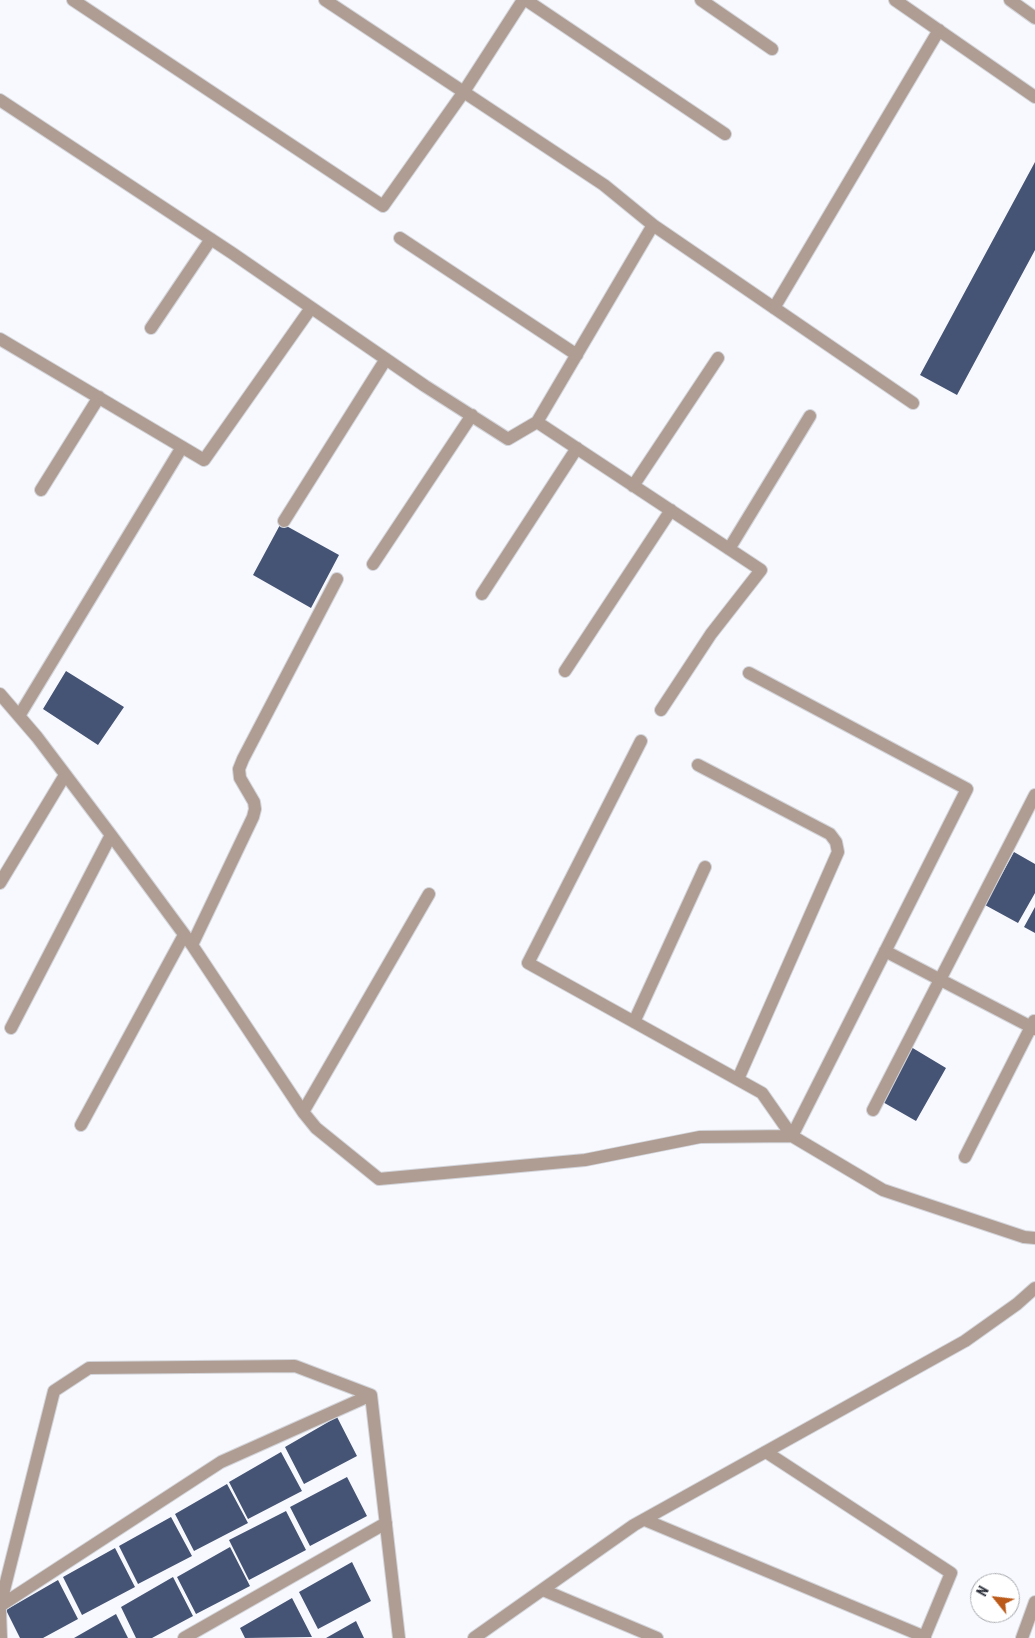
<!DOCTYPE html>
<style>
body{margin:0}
#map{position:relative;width:1035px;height:1638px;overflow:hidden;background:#f7f9fe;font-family:"Roboto Condensed",sans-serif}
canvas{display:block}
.north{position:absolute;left:970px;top:1573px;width:50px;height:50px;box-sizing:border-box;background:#fff;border:1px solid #a9abaf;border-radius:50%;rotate:299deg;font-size:14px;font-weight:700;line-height:20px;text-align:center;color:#292d37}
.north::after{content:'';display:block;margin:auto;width:18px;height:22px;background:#bb5a19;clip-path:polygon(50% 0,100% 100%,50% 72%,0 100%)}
</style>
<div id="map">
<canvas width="1035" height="1638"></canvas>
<div class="north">N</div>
</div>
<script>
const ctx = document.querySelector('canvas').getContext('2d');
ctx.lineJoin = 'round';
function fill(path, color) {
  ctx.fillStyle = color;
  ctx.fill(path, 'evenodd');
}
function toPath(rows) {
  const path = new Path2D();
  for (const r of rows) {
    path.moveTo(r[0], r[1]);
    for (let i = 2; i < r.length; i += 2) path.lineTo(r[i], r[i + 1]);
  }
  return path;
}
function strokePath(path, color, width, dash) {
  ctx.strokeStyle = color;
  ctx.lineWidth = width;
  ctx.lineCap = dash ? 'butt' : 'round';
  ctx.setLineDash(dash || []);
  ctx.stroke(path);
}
const building = toPath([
 [1035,162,1035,250,957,395,920,375],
 [281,523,339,555,311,608,253,575],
 [66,671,124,707,98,745,43,709],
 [1014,852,1035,864,1035,893,1018,923,985,905],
 [1035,907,1035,933,1024,927],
 [911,1047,946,1068,916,1121,881,1101],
 [337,1417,357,1456,304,1484,285,1447],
 [281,1452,302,1491,248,1519,229,1482],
 [347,1477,367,1516,310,1546,290,1507],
 [227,1484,248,1523,194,1551,175,1514],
 [286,1511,306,1550,249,1580,229,1540],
 [171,1517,192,1556,138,1584,119,1546],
 [230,1547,250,1586,196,1614,177,1577],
 [115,1548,135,1587,82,1615,63,1577],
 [352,1562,371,1601,318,1629,299,1592],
 [173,1577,193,1616,152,1638,136,1638,121,1607],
 [58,1580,78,1619,43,1638,20,1638,6,1610],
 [292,1598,312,1637,245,1638,240,1628],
 [116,1614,128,1638,74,1638],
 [356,1621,364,1638,326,1638]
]);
const minor = toPath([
 [73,0,383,206,463,93,523,0],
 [325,0,604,185,653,225,537,422,761,570,711,634,661,710],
 [526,0,725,134],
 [701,0,772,49],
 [895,0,1035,97],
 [1010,0,1035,18],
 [0,100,232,253,425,386,508,439,537,422],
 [653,225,913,403],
 [400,238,577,355],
 [774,308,939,30],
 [151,328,211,239],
 [0,339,204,460,311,308],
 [633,486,718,358],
 [41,490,99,397],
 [284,521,386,359],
 [729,549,810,416],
 [373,564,472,415],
 [482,594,577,448],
 [565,671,671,510],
 [749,673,967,789,792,1136],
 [0,694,37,737,111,835,192,945,303,1112,316,1128,379,1179,585,1160,700,1137,792,1136],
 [19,716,182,447],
 [641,741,528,963,762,1093,792,1136,883,1190,1024,1237,1035,1238],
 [698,765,830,834,836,842,838,852,738,1079],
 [0,883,65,775],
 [192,945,253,817,255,809,254,802,240,778,239,769,243,759,337,579],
 [885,951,1035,1029],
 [634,1022,705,867],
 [11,1028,111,835],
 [873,1110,1035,795],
 [303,1112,429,894],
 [81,1125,184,935],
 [965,1157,1034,1021],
 [766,1452,951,1573,924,1638],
 [645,1520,925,1637],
 [543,1590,657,1638],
 [0,1606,54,1391,89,1368,295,1366,371,1395,399,1638],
 [0,1606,221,1462,371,1395],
 [0,1610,1,1638],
 [184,1638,386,1523]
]);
const tertiary = toPath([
 [474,1638,634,1525,965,1341,1017,1304,1035,1288],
 [1022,1638,1035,1602]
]);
fill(building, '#455374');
strokePath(minor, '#d2d4da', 14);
strokePath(tertiary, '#d2d4da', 14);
strokePath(minor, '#af9d93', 12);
strokePath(tertiary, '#af9d93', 12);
</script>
